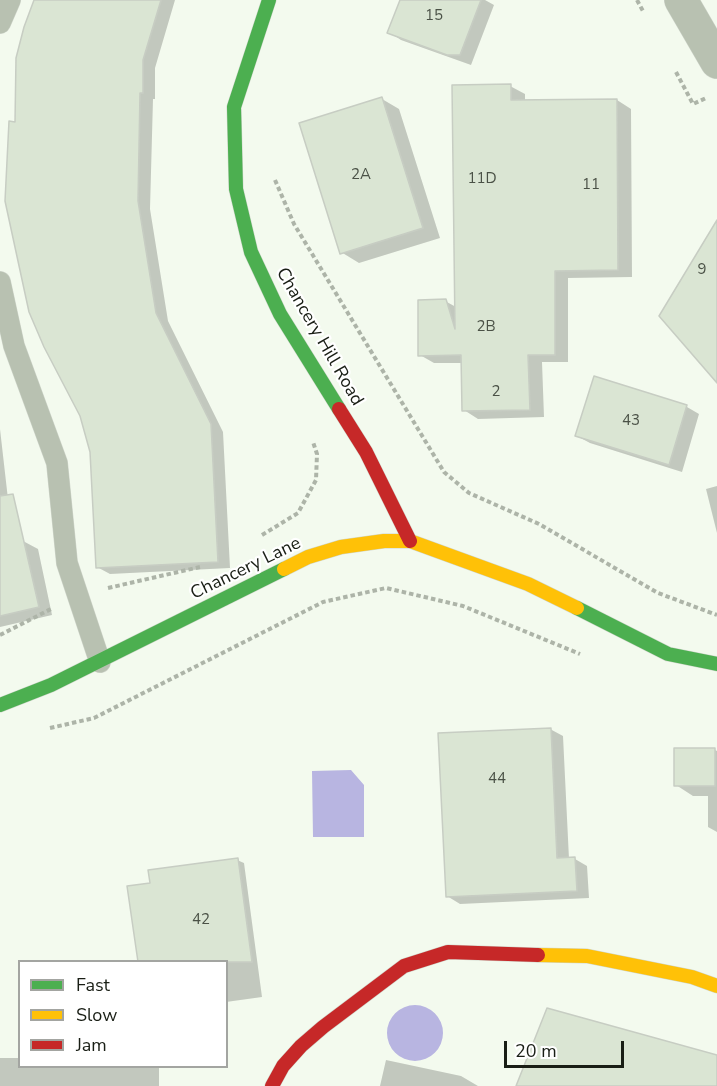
<!DOCTYPE html>
<style>
body{margin:0}
#map{position:relative;width:717px;height:1086px;overflow:hidden;background:#f3faee;font-family:"Nunito Sans",sans-serif}
canvas{display:block}
.legend{position:absolute;left:18px;top:960px;width:210px;height:108px;box-sizing:border-box;background:#fff;border:2px solid #a3a5a1;margin:0;padding:8px 10px;list-style:none;font-size:18px;color:#191e15}
.legend li{display:flex;align-items:center;gap:12px;height:30px}
.legend b{width:30px;border:2px solid #a3a5a1}
.scale{position:absolute;left:504px;top:1041px;width:120px;height:27px;box-sizing:border-box;border:3px solid #191e15;border-top:0;padding-left:8px;font-size:18px;line-height:21px;white-space:nowrap;color:#191e15;-webkit-text-stroke:4px #fff;paint-order:stroke}
</style>
<div id="map">
<canvas width="717" height="1086"></canvas>
<ul class="legend">
<li><b style="height:8px;background:#4caf50"></b>Fast</li>
<li><b style="height:8px;background:#ffc107"></b>Slow</li>
<li><b style="height:8px;background:#c62828"></b>Jam</li>
</ul>
<div class="scale">20 m</div>
</div>
<script>
const ctx = document.querySelector('canvas').getContext('2d');
ctx.lineJoin = 'round';
function fill(path, color) {
  ctx.fillStyle = color;
  ctx.fill(path, 'evenodd');
}
function toPath(rows) {
  const path = new Path2D();
  for (const r of rows) {
    if (r.length === 3) {
      path.moveTo(r[0] + r[2], r[1]);
      path.arc(r[0], r[1], r[2], 0, 2 * Math.PI);
      continue;
    }
    path.moveTo(r[0], r[1]);
    for (let i = 2; i < r.length; i += 2) path.lineTo(r[i], r[i + 1]);
  }
  return path;
}
function strokePath(path, color, width, dash) {
  ctx.strokeStyle = color;
  ctx.lineWidth = width;
  ctx.lineCap = dash ? 'butt' : 'round';
  ctx.setLineDash(dash || []);
  ctx.stroke(path);
}
function write(font, color, halo, rows, align = 'center') {
  ctx.font = font + ' "Nunito Sans",sans-serif';
  ctx.lineWidth = 4.5;
  ctx.setLineDash([]);
  ctx.textBaseline = 'middle';
  ctx.strokeStyle = halo;
  ctx.fillStyle = color;
  for (const [text, x, y, turn = 0] of rows) {
    ctx.save();
    ctx.translate(x, y);
    ctx.rotate((+turn || 0) * Math.PI / 180);
    ctx.textAlign = isNaN(turn) ? turn : align;
    if (halo) ctx.strokeText(text, 0, 0);
    ctx.fillText(text, 0, 0);
    ctx.restore();
  }
}
const water = toPath([
 [351,770,364,785,364,837,313,837,312,771],
 [415,1033,28]
]);
const shadow = toPath([
 [35,0,175,0,155,68,155,99,153,99,150,209,168,321,223,432,230,568,110,574,97,567,92,452,16,123],
 [401,0,485,0,494,5,471,65,401,40,389,32],
 [510,86,525,94,525,102,617,100,631,109,632,277,568,278,568,362,542,362,544,417,478,419,464,410,463,363,434,363,420,355,445,301,456,307],
 [382,99,399,109,440,238,359,263,341,252],
 [595,378,687,407,699,414,682,472,590,443,577,436],
 [0,429,13,543,23,541,38,549,52,615,0,627],
 [717,486,717,533,706,489],
 [550,729,563,736,569,859,575,859,587,866,589,898,460,904,447,896],
 [715,750,717,751,717,832,708,827,708,796,693,796,676,785],
 [237,860,244,863,262,997,226,1002,226,962,152,885],
 [0,1058,20,1058,20,1066,159,1066,159,1086,0,1086],
 [386,1060,461,1076,478,1086,380,1086]
]);
const building = toPath([
 [34,0,161,0,143,60,143,93,140,93,138,201,156,313,211,424,218,562,96,568,90,452,80,416,44,347,29,312,5,201,9,121,15,122,16,58,24,27,34,0],
 [400,0,481,0,460,55,447,55,387,33,400,0],
 [511,84,511,100,617,99,618,270,555,271,555,355,528,355,530,410,462,411,461,355,418,356,418,300,446,299,455,329,452,85,511,84],
 [382,97,423,228,340,254,299,123,382,97],
 [717,220,717,383,659,316,717,220],
 [594,376,687,405,669,465,575,436,594,376],
 [13,494,39,607,0,616,0,496,13,494],
 [551,728,557,858,575,857,577,891,446,897,438,733,551,728],
 [674,748,715,748,715,786,674,786,674,748],
 [238,858,252,962,138,962,127,886,150,883,148,870,238,858],
 [547,1008,717,1055,717,1086,516,1086,547,1008]
]);
const path = toPath([
 [637,0,644,13],
 [676,72,693,104,706,98],
 [275,180,294,224,444,472,469,493,539,524,658,593,717,615],
 [262,535,298,513,316,480,317,454,313,442],
 [108,588,200,567],
 [0,635,51,609],
 [50,728,94,718,323,602,386,588,463,606,580,654]
]);
const lane = toPath([
 [0,23,10,0],
 [0,282,14,346,57,463,67,563,100,662]
]);
const street = toPath([
 [681,0,717,62]
]);
const fast = toPath([
 [269,0,234,107,236,189,251,252,280,314,339,409],
 [577,608,668,654,717,664],
 [0,705,51,685,284,569]
]);
const slow = toPath([
 [284,569,308,557,341,547,384,541,410,541,528,584,577,608],
 [538,955,587,956,692,977,717,986]
]);
const jam = toPath([
 [339,409,366,452,410,541],
 [272,1086,283,1066,301,1046,323,1027,404,966,448,952,538,955]
]);
const numberNames = [
 ["15",434,16],
 ["2A",361,175],
 ["11D",482,179],
 ["11",591,185],
 ["9",702,270],
 ["2B",486,327],
 ["2",496,392],
 ["43",631,421],
 ["44",497,779],
 ["42",201,920]
];
const streetNames = [
 ["Chancery Hill Road",319,337,60],
 ["Chancery Lane",246,569,-26]
];
fill(water, '#b8b5e1');
fill(shadow, '#0003');
fill(building, '#dae5d3');
strokePath(building, '#c7cdc3', 1.5);
strokePath(lane, '#d0d6cc', 22);
strokePath(street, '#d0d6cc', 34);
strokePath(fast, '#d0d6cc', 15);
strokePath(slow, '#d0d6cc', 15);
strokePath(jam, '#d0d6cc', 15);
strokePath(path, '#adb4a8', 4, [4.5, 3]);
strokePath(lane, '#b8c1b1', 21);
strokePath(street, '#b8c1b1', 33);
strokePath(fast, '#4caf50', 14);
strokePath(slow, '#ffc107', 14);
strokePath(jam, '#c62828', 14);
write('15px', '#4a5146', null, numberNames);
write('18px', '#191e15', '#fff', streetNames);
</script>
